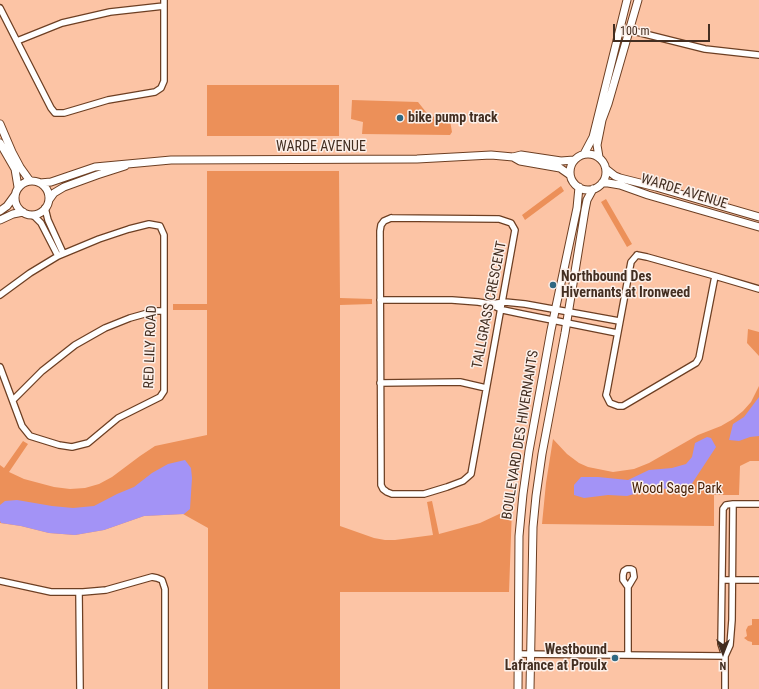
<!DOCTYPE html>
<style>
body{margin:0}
#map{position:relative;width:759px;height:689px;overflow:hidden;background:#fcc4a5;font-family:"Roboto Condensed",sans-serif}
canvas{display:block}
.north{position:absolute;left:703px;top:633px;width:40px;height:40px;-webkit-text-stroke:3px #fcf0ea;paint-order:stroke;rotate:180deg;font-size:11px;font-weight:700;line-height:16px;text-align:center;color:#432e21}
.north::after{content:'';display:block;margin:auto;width:14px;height:18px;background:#432e21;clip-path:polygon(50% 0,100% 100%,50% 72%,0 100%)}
.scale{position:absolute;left:613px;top:24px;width:97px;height:18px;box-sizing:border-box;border:2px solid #432e21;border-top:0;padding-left:5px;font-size:12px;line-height:14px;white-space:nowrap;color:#432e21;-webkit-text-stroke:3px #fcf0ea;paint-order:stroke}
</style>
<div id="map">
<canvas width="759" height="689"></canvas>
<div class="north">N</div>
<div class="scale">100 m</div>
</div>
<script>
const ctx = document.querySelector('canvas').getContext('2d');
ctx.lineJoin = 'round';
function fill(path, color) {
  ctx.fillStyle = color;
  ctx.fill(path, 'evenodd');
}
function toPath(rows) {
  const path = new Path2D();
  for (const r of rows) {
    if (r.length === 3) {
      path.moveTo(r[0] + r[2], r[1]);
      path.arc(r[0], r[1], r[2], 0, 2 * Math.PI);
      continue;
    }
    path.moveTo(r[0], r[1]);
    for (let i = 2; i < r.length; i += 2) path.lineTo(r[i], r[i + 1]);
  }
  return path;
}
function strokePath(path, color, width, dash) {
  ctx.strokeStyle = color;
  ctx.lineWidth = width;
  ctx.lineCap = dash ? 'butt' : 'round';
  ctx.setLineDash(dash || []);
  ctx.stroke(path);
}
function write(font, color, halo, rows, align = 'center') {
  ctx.font = font + ' "Roboto Condensed",sans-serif';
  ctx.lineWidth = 3;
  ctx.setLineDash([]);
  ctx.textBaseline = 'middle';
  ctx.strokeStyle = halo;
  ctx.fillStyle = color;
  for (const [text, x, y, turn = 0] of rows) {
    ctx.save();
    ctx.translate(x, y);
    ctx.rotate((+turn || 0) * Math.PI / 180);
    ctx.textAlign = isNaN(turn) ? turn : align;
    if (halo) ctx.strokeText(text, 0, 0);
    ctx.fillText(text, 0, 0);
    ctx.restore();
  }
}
const green = toPath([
 [207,85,339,85,339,136,207,136],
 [352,100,418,102,430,117,449,115,452,132,450,135,362,134,363,122,351,119],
 [207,171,339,171,340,298,372,299,372,304,340,305,340,526,374,538,385,540,395,540,433,535,427,502,432,501,439,534,480,523,512,508,509,592,340,592,340,689,208,689,208,528,183,514,144,516,104,530,75,535,49,533,21,526,0,523,0,465,4,468,23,441,28,444,9,472,24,479,54,487,70,489,85,488,99,484,112,477,140,456,155,446,207,435,207,310,173,310,173,304,207,304],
 [561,186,564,191,525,220,522,215],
 [606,199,632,244,627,247,601,202],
 [748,329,759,332,759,356,747,343],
 [759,386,759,461,750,461,740,466,739,495,714,495,714,526,542,524,546,483,553,439,567,454,579,463,588,467,613,472,634,469,649,463,698,435,721,426,733,419,743,411,751,402],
 [752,619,759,619,759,645,752,645,752,642,748,641,744,638,747,636,746,630,748,626,752,625]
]);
const water = toPath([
 [759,397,759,436,750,437,739,441,729,440,733,424,744,417],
 [707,437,711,438,716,447,691,485,681,490,655,488,627,496,608,495,584,498,574,495,574,485,581,477,598,477,628,480,649,470,672,468,686,464,692,457,695,443],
 [185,460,191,468,192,478,190,509,184,514,144,516,104,530,75,535,49,533,21,526,1,523,0,521,0,505,5,501,17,500,52,506,73,508,94,506,117,494,134,487,152,473,168,464]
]);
const minor = toPath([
 [0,8,51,108,55,113,64,113,108,100,155,92,161,88,164,81,164,0],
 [629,30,705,49,759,55],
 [17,41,62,23,110,12,164,6],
 [45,208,48,220,63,253],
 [32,215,35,217,41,223,58,256],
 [391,218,499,219,511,223,515,230,471,474,463,481,447,487,424,494,392,494,387,492,383,489,381,485,380,231,381,225,384,221,391,218],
 [637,255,647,257,715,276,699,358,696,363,623,406,618,406,610,403,606,395,607,391,631,262,637,255],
 [715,276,759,289],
 [0,295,30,273,58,256,99,239,129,229,149,224,160,226,164,235,164,391,160,397,118,418,88,443,72,447,59,445,30,436,22,426,0,367],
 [380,300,452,300,478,302,490,304,503,310,522,314,617,333],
 [490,304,505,302,525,304,619,321],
 [380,383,460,382,486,388],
 [13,400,42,371,75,345,105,328,130,318,155,311,164,311],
 [733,504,732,620,730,645,725,656,721,644,723,509,726,505,733,504,759,504],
 [722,580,759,580],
 [0,581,51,592,83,592,106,590,152,577,157,578,162,580,165,589,165,689],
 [628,587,634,577,633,570,631,569,627,569,624,571,623,575,623,580,628,587,628,654],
 [79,592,80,689],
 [518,654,725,656,725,689]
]);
const tertiary = toPath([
 [0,124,12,152,20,167,30,181],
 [0,143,15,169,18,187],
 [584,154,593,137,627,0],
 [588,172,18],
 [513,157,520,161,560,168,570,175],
 [599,157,597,145,602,120,608,104,638,0],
 [606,169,615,176,620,178,656,187,759,217],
 [32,198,17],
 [40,183,51,182,95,167,171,160,417,159,491,155,513,157,521,155,561,161,574,160],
 [602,183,608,183,620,185,648,195,759,227],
 [49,200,54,193,64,187,97,175,125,166],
 [0,211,7,206,15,195],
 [0,220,13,214,23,212],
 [518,689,519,536,523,494,529,451,551,330,577,208,579,187],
 [530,689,533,527,536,496,542,454,565,333,585,210,587,200,593,189]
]);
const markers = [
 [400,118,4,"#306983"],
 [553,285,4,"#306983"],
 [615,658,4,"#306983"]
];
const poiNames = [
 ["bike pump track",408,118],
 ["Northbound Des",561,277],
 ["Hivernants at Ironweed",561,293],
 ["Westbound",607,650,"right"],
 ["Lafrance at Proulx",607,666,"right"]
];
const streetNames = [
 ["WARDE AVENUE",321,147],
 ["WARDE AVENUE",684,192,17],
 ["TALLGRASS CRESCENT",490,305,-79],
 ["RED LILY ROAD",151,347,-88],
 ["BOULEVARD DES HIVERNANTS",521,435,-81]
];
const parkNames = [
 ["Wood Sage Park",677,489]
];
fill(green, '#ec9059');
fill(water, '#a393f6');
strokePath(minor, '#6d3f23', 8);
strokePath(tertiary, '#6d3f23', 9);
strokePath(minor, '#fff', 5.5);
strokePath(tertiary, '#fff', 7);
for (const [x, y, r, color] of markers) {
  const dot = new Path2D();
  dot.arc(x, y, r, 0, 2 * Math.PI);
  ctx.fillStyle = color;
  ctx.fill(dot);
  strokePath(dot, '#fcf0ea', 1.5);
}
write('bold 14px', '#432e21', '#fcf0ea', poiNames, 'left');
write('14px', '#432e21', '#fcf0ea', streetNames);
write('14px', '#462006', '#fcf0ea', parkNames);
</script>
